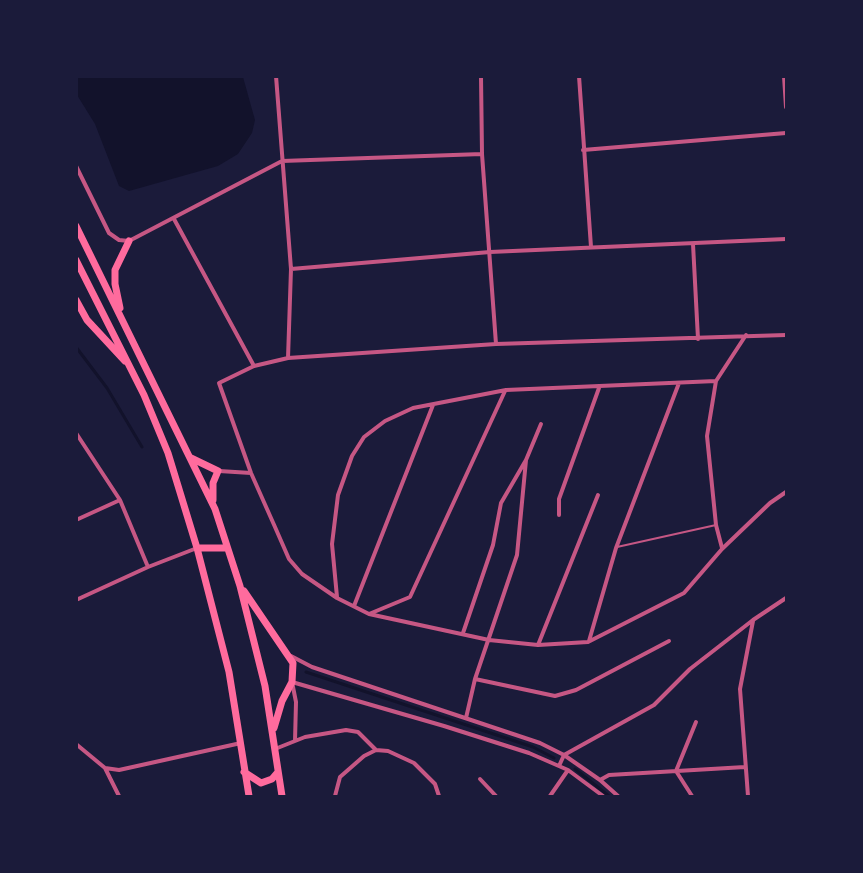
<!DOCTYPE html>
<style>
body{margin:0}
#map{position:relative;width:863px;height:873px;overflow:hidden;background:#1b1b3a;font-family:"Noto Serif",serif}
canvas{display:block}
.frame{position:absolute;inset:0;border:78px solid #1b1b3a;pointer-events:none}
</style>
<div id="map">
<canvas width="863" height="873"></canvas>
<div class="frame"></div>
</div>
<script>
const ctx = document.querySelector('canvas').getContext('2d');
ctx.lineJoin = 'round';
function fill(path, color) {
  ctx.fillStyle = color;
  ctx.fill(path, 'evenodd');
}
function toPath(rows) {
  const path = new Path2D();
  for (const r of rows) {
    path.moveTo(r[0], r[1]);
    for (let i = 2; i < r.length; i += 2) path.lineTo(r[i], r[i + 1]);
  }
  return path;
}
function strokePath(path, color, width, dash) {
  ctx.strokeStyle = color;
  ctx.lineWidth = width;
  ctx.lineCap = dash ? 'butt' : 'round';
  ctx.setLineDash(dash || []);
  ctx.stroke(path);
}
const water = toPath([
 [76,77,243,77,255,120,252,133,238,154,218,166,129,191,119,186,95,124,77,95]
]);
const stream = toPath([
 [76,347,107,388,142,447],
 [306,672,533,747,554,758],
 [575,769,609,796]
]);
const service = toPath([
 [617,547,716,525]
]);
const minor = toPath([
 [276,76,291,269,288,358],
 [481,76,482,154,496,344],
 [579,76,591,247],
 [784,76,786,107],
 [583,150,786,133],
 [76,166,109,233,119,240,129,241,282,161,482,154],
 [174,219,254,366],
 [693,244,698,339],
 [291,269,490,252,786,239],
 [786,335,496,344,288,358,254,366,219,383,251,473,275,527,289,559,302,574,337,598,369,614,489,640,538,645,588,642,684,593,722,549,770,503,786,492],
 [76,433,120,500,148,567],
 [219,471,251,473],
 [559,515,559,499,599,388],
 [76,520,120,500],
 [722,548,716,525,707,436,716,381,746,335],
 [337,597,332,544,338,495,352,456,364,437,385,421,413,408,506,390,716,381],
 [76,600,148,567,197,548],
 [354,606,433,405],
 [369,614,410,597,505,391],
 [463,633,493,545,501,503,526,460,541,424],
 [589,641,616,548,679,383],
 [538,645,598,495],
 [291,656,312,667,540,743,564,755,600,780,618,796],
 [475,679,555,696,576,690,669,641],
 [466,718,475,679,517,555,526,460],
 [295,741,296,702,292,682,444,726,529,753,568,770,603,796],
 [76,744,105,768,119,796],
 [275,749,305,737,346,730,358,732,376,750,388,751,414,763,435,784,439,796],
 [559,766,564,755,654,705,690,669,753,620,786,598],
 [105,768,119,770,241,743],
 [480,779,496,796],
 [600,780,609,775,745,767],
 [335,796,340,777,364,756,376,750],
 [550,796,568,770],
 [692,796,676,771,696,722],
 [748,796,740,689,753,621]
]);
const trunk = toPath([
 [76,226,215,509,240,586,265,686,282,796],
 [76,260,144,395,168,453,197,548,229,672,249,796],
 [76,300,87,320,125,361],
 [120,308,115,284,115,270,129,241],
 [191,458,218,471,213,483,213,500],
 [197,548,227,548],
 [244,591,293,663,292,682,282,701,274,728],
 [244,772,261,783,272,779,278,772]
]);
fill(water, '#12122b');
strokePath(stream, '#12122b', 3);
strokePath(service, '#c65784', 2);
strokePath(minor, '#c65784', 4);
strokePath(trunk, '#ff6b9d', 7);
</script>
